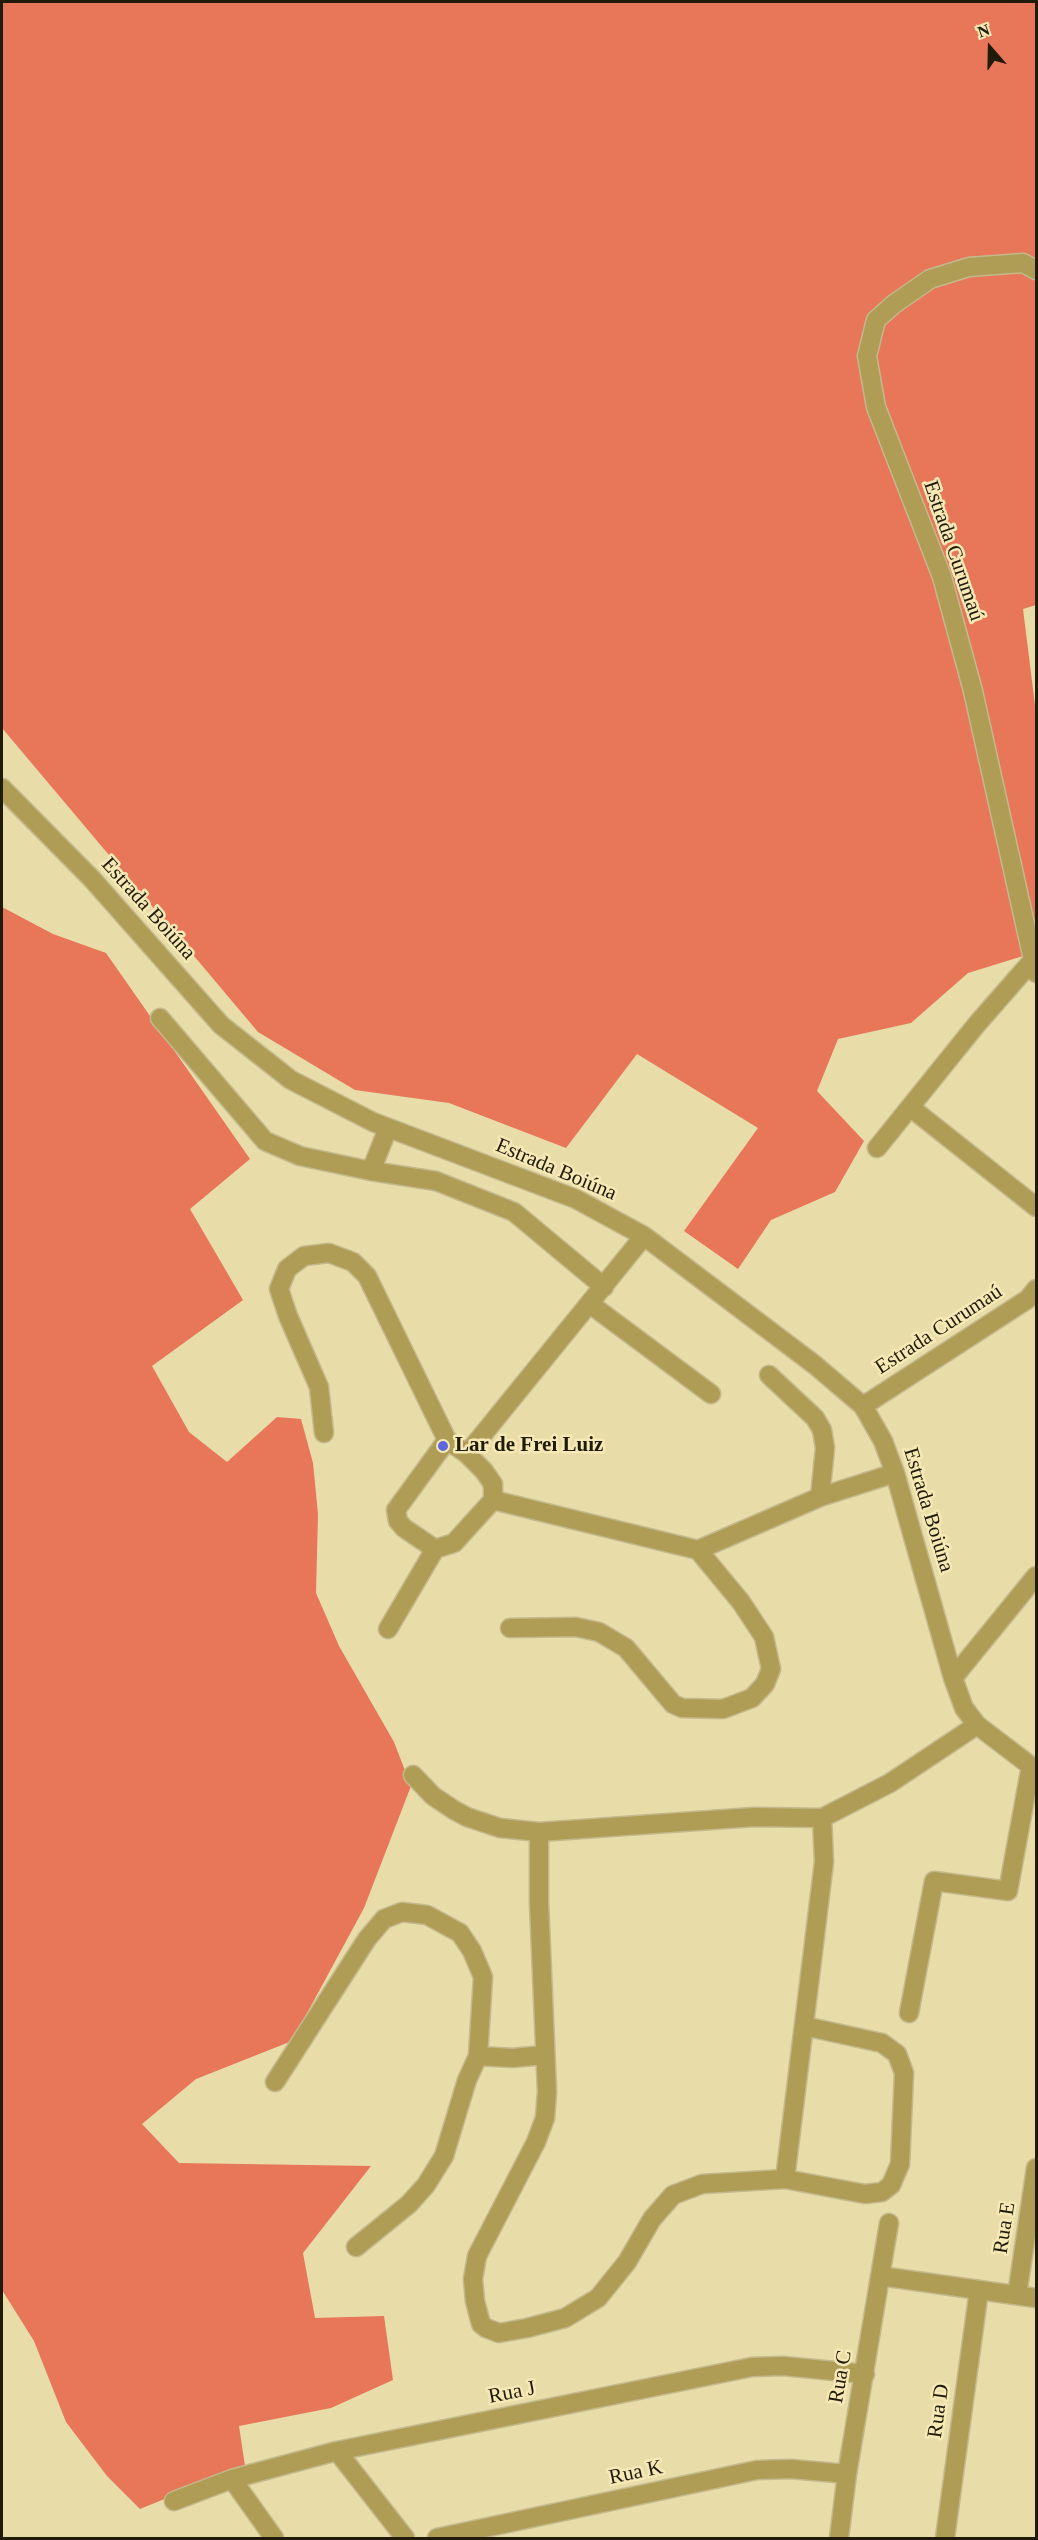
<!DOCTYPE html>
<meta charset="utf-8">
<style>
body{margin:0}
#map{position:relative;width:1038px;height:2540px;overflow:hidden;background:#e8dca9;font-family:Georgia,serif}
canvas{display:block}
.frame{position:absolute;inset:0;border:3px solid #201b08;pointer-events:none}
.north{position:absolute;left:960px;top:18px;width:60px;height:60px;-webkit-text-stroke:4px #f6e9b6;paint-order:stroke;rotate:340deg;font-size:16px;font-weight:700;line-height:24px;text-align:center;color:#201b08}
.north::after{content:'';display:block;margin:auto;width:21px;height:27px;background:#201b08;clip-path:polygon(50% 0,100% 100%,50% 72%,0 100%)}
</style>
<div id="map">
<canvas width="1038" height="2540"></canvas>
<div class="frame"></div>
<div class="north">N</div>
</div>
<script>
const ctx = document.querySelector('canvas').getContext('2d');
ctx.lineJoin = 'round';
function fill(path, color) {
  ctx.fillStyle = color;
  ctx.fill(path, 'evenodd');
}
function toPath(rows) {
  const path = new Path2D();
  for (const r of rows) {
    path.moveTo(r[0], r[1]);
    for (let i = 2; i < r.length; i += 2) path.lineTo(r[i], r[i + 1]);
  }
  return path;
}
function strokePath(path, color, width, dash) {
  ctx.strokeStyle = color;
  ctx.lineWidth = width;
  ctx.lineCap = dash ? 'butt' : 'round';
  ctx.setLineDash(dash || []);
  ctx.stroke(path);
}
function write(font, color, halo, rows, align = 'center') {
  ctx.font = font + ' Georgia,serif';
  ctx.lineWidth = 5;
  ctx.setLineDash([]);
  ctx.textBaseline = 'middle';
  ctx.strokeStyle = halo;
  ctx.fillStyle = color;
  for (const [text, x, y, turn = 0] of rows) {
    ctx.save();
    ctx.translate(x, y);
    ctx.rotate((+turn || 0) * Math.PI / 180);
    ctx.textAlign = isNaN(turn) ? turn : align;
    if (halo) ctx.strokeText(text, 0, 0);
    ctx.fillText(text, 0, 0);
    ctx.restore();
  }
}
const forest = toPath([
 [2,2,1036,2,1036,605,1023,609,1036,713,1036,952,968,973,911,1023,838,1039,817,1091,864,1141,835,1192,771,1220,738,1269,684,1231,758,1128,637,1054,566,1148,449,1103,355,1090,258,1032,2,728],
 [2,907,53,934,106,953,250,1159,190,1209,243,1300,152,1366,189,1432,227,1462,277,1417,301,1419,313,1463,318,1514,316,1593,339,1646,394,1742,411,1786,364,1908,292,2041,196,2079,142,2124,179,2163,371,2166,303,2253,315,2318,384,2316,393,2380,331,2408,239,2426,245,2466,140,2509,107,2476,66,2422,34,2341,2,2290]
]);
const minor = toPath([
 [1036,270,1023,263,969,267,930,279,894,304,876,320,867,356,876,407,942,577,973,691,1036,973],
 [2,788,92,879,221,1025,291,1080,373,1122,576,1199,644,1236,815,1365,863,1406,883,1441,895,1473,953,1678,964,1708,977,1725,1036,1770],
 [160,1018,265,1141,300,1156,371,1171,436,1181,514,1212,604,1287],
 [910,1107,1036,1207],
 [877,1148,977,1024,1033,960],
 [371,1171,388,1128],
 [590,1304,711,1394],
 [769,1375,815,1418,822,1430,825,1448,820,1497],
 [863,1406,1028,1299,1036,1289],
 [324,1433,319,1387,288,1316,279,1289,287,1269,304,1256,329,1253,353,1262,367,1276,447,1440],
 [447,1440,467,1454,484,1471,493,1484,493,1500,454,1543,435,1549,404,1528,398,1521,396,1510,447,1440],
 [467,1454,644,1236],
 [493,1500,698,1550,820,1497,895,1473],
 [510,1628,576,1627,599,1632,626,1648,673,1704,682,1708,723,1709,752,1698,765,1684,771,1669,764,1637,741,1602,698,1550],
 [388,1629,435,1549],
 [953,1678,1036,1576],
 [413,1775,433,1796,454,1810,467,1817,500,1828,539,1832,754,1817,822,1818],
 [539,1832,539,1902,547,2092,545,2118,536,2142,477,2256,473,2279,475,2301,481,2324,486,2328,499,2333,527,2328,565,2318,598,2298,627,2262,652,2219,673,2195,702,2184,785,2179,865,2194,882,2192,891,2185,900,2164,904,2073,897,2054,882,2043,804,2026],
 [909,2013,934,1881,1008,1891,1031,1766],
 [275,2082,367,1939,384,1919,402,1912,427,1915,460,1933,472,1951,483,1977,478,2056],
 [785,2179,824,1862,822,1818,890,1783,977,1725],
 [356,2247,409,2204,426,2185,444,2156,467,2080,478,2056,513,2058,544,2055],
 [880,2276,1036,2298],
 [1017,2295,1036,2168],
 [337,2451,405,2538],
 [232,2479,274,2538],
 [174,2501,232,2479,337,2451,752,2367,783,2366,865,2374],
 [437,2538,757,2470,791,2469,847,2474],
 [839,2538,847,2474,889,2223],
 [945,2538,979,2290]
]);
const markers = [
 [443,1446,6,"#5d67df"]
];
const streetNames = [
 ["Estrada Curumaú",953,551,71],
 ["Estrada Boiúna",148,909,48],
 ["Estrada Boiúna",556,1170,23],
 ["Estrada Curumaú",939,1330,-33],
 ["Estrada Boiúna",928,1510,73],
 ["Rua E",1005,2228,-81],
 ["Rua C",841,2377,-80],
 ["Rua J",512,2393,-11],
 ["Rua D",939,2411,-82],
 ["Rua K",636,2473,-12]
];
const poiNames = [
 ["Lar de Frei Luiz",455,1446]
];
fill(forest, '#e87659');
strokePath(minor, '#c4b98c', 21);
strokePath(minor, '#af9d56', 18);
for (const [x, y, r, color] of markers) {
  const dot = new Path2D();
  dot.arc(x, y, r, 0, 2 * Math.PI);
  ctx.fillStyle = color;
  ctx.fill(dot);
  strokePath(dot, '#f6e9b6', 2);
}
write('21px', '#201b08', '#f6e9b6', streetNames);
write('bold 21px', '#201b08', '#f6e9b6', poiNames, 'left');
</script>
